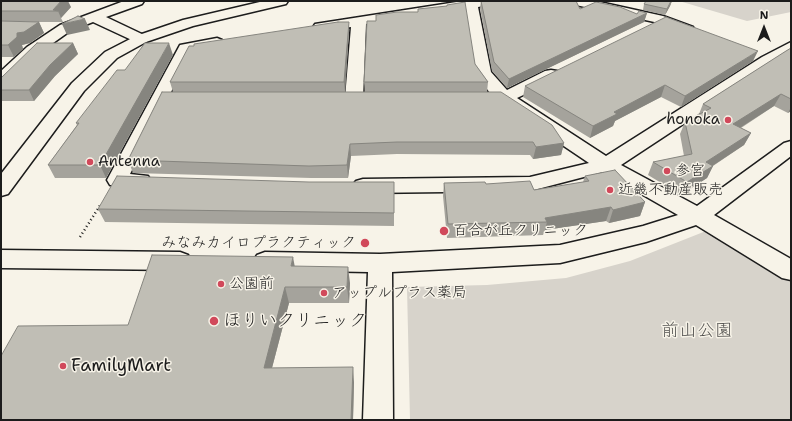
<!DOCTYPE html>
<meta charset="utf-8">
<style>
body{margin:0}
#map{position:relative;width:792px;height:421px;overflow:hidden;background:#f7f3e8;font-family:"Shantell Sans",sans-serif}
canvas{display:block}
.frame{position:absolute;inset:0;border:2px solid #1c1c1c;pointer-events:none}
.north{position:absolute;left:744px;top:8px;width:40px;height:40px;-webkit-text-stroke:3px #f7f3e8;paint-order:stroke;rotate:0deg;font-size:11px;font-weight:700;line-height:16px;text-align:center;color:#1c1c1c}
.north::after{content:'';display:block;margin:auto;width:14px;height:18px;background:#1c1c1c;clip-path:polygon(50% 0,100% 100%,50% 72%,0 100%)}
</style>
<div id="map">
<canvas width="792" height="421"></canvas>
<div class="frame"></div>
<div class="north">N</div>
</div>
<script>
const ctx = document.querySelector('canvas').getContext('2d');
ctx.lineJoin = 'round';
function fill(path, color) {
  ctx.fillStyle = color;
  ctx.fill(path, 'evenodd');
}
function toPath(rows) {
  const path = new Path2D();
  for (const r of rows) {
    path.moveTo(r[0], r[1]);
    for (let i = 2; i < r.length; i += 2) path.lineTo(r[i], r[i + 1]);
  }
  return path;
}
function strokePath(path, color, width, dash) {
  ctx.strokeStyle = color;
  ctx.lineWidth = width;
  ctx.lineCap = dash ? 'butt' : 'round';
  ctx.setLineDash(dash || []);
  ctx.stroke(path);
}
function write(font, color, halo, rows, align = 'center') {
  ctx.font = font + ' "Shantell Sans","Klee One",sans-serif';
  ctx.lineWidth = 3;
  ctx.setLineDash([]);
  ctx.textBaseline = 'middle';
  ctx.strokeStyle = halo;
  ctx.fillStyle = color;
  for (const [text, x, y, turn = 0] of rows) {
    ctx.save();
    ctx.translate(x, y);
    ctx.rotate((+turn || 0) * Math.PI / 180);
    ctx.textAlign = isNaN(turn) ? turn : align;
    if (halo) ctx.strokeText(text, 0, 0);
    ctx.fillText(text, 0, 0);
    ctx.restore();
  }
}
const green = toPath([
 [679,1,791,1,791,12,747,21],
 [706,231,791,282,791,420,410,420,407,287,487,285,566,278,630,261]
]);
const path = toPath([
 [80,237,101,204]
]);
const street = toPath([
 [124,1,144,1,142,4,106,17,146,36,149,39,146,42,136,42,93,22,70,31,39,53,7,84,1,85,1,71,27,47,60,25,124,1],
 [463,1,497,1,495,4,478,7,491,72,507,90,545,71,551,70,557,71,559,75,557,79,517,98,606,156,762,57,791,42,791,53,621,165,697,206,784,143,791,141,791,156,714,215,791,259,791,280,782,278,696,225,646,242,560,263,392,272,393,420,363,420,368,272,265,270,257,267,253,261,257,255,265,252,380,254,560,245,643,226,678,215,603,172,530,191,363,193,356,191,352,186,356,181,363,179,530,177,589,163,500,103,473,102,470,98,473,94,490,93,475,73,465,9,366,24,363,98,360,102,354,103,348,102,345,98,351,27,320,31,315,30,313,27,315,24,463,1],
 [569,1,595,1,663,16,693,27,695,30,693,33,688,34,659,23,571,4,569,1],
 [217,38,222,40,225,43,222,46,191,52,130,174,148,176,151,181,148,186,141,188,110,185,107,180,180,45,217,38],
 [1,250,180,252,188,255,192,261,188,267,180,270,1,268,1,250]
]);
const secondary = toPath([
 [264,1,288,1,286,4,193,26,146,42,117,58,84,91,8,194,1,196,1,174,72,83,105,52,136,36,183,20,264,1]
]);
const wall = toPath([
 [1,1,71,7,61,18,63,22,39,22,44,33,30,43,22,45,23,49,14,57,1,57],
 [481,1,576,1,580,9,637,14,647,13,644,22,507,88,492,71,480,8],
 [672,1,670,6,665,15,643,10,644,4],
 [447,5,475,64,488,82,487,92,365,92,364,82,376,21,418,12,418,9,447,7],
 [349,30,345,92,173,92,170,82,194,46],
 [73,43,78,54,55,76,34,101,1,101,1,78],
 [791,48,791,111,788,113,774,106,741,128,751,133,744,145,713,166,707,178,681,195,648,175,653,162,684,156,680,134,685,122,699,114,703,104],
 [173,55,106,178,55,178,48,165,77,125,76,123,125,70],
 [753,61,681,107,661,97,615,121,613,126,590,138,523,97,525,86],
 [162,92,564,143,561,155,533,159,530,155,397,154,351,156,348,178,311,178,133,173,128,160],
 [585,176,645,202,640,216,609,223,606,221,545,230,543,235,447,238,443,196,444,183,486,184,534,190,583,182],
 [394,182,394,226,105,222,98,209],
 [295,266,350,283,349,303,289,303,272,368,354,382,353,420,1,420,128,325]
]);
const shadedWall = toPath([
 [61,1,68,1,71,7,61,18,58,11,53,10],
 [672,1,670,6,665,15,667,9],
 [647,13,644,22,507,88,509,79],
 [85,19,90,30,67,35,62,24],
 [39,22,44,33,30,43,22,45,23,49,14,57,8,45,17,33],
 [349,22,349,30,345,92,344,82],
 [73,43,78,54,55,76,34,101,29,90,50,65],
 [169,43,173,55,106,178,100,165],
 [758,51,753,61,681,107,685,96],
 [665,85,661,97,615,121,613,126,590,138,593,126,614,112],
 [781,94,774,106,727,136,733,124],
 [791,107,791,111,788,113],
 [751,133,744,145,700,174,706,162],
 [564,143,561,155,533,159,536,147],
 [350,144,351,156,348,178,347,165],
 [713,166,707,178,681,195,687,182],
 [645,202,640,216,609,223,613,210],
 [611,207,606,221,545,230,547,222,545,218],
 [293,257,296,273,291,266],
 [348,267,350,283,349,303,347,287],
 [285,287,289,303,268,383,264,368],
 [353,367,354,382,353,420,351,420]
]);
const building = toPath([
 [1,1,61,1,53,10,58,11,1,11,1,1],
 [481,1,576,1,580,9,596,2,620,7,637,14,639,11,647,13,509,79,494,62,481,1],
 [646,1,671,1,667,9,644,4,646,1],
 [465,2,475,64,488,82,364,82,367,21,376,21,376,15,397,12,418,12,418,9,447,6,447,5,465,2],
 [78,16,85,19,62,24,78,16],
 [666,17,758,51,685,96,665,85,614,112,617,114,593,126,525,86,666,17],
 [1,21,39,22,24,32,17,33,17,37,8,45,1,45,1,21],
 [338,22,349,22,344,82,170,82,189,46,194,46,194,44,338,22],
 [37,43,73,43,50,65,29,90,1,90,1,78,37,43],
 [145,43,169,43,100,165,48,165,79,123,76,123,117,70,125,70,145,43],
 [791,48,791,99,781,94,733,124,751,133,706,162,713,166,687,182,653,162,692,154,685,122,711,108,703,104,786,51,791,48],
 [162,92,501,92,552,125,564,143,536,147,533,142,397,142,350,144,347,165,309,166,128,160,162,92],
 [615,170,645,202,613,210,611,207,545,218,547,222,448,224,444,183,485,182,486,184,530,181,534,190,589,181,585,176,615,170],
 [117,176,309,182,394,182,394,213,98,209,117,176],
 [152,255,293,257,291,266,348,267,347,287,285,287,264,368,353,367,351,420,1,420,1,356,18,326,128,325,152,255]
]);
const markers = [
 [728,120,4,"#d1495b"],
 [90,162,4,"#d1495b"],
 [667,171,4,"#d1495b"],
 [610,190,4,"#d1495b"],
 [444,231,5,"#d1495b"],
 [365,243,5,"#d1495b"],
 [221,284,4,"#d1495b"],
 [324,293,4,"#d1495b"],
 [214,321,5,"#d1495b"],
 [63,366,4,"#d1495b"]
];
const poiNames = [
 ["honoka",720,120,"right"],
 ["Antenna",98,162],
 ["参宮",675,171],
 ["近畿不動産販売",618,190],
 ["百合が丘クリニック",453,231],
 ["みなみカイロプラクティック",356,243,"right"],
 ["公園前",229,284],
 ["アップルプラス薬局",332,293]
];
const nearPoinames = [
 ["ほりいクリニック",223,321],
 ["FamilyMart",71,366]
];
const nearParknames = [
 ["前山公園",697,331]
];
fill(green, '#d7d3cb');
strokePath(street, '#1c1c1c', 3);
strokePath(secondary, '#1c1c1c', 3);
strokePath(path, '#1c1c1c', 2.5, [1, 3]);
fill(street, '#f7f3e8');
fill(secondary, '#f7f3e8');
fill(wall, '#a5a39c');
fill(shadedWall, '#86857f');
fill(building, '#c0beb5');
strokePath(building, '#86857f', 1);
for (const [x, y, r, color] of markers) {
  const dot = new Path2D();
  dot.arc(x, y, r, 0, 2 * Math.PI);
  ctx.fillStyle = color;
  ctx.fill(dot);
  strokePath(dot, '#f7f3e8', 1.5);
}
write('15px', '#1c1c1c', '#f7f3e8', poiNames, 'left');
write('18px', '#1c1c1c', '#f7f3e8', nearPoinames, 'left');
write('18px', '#545351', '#f7f3e8', nearParknames);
</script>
